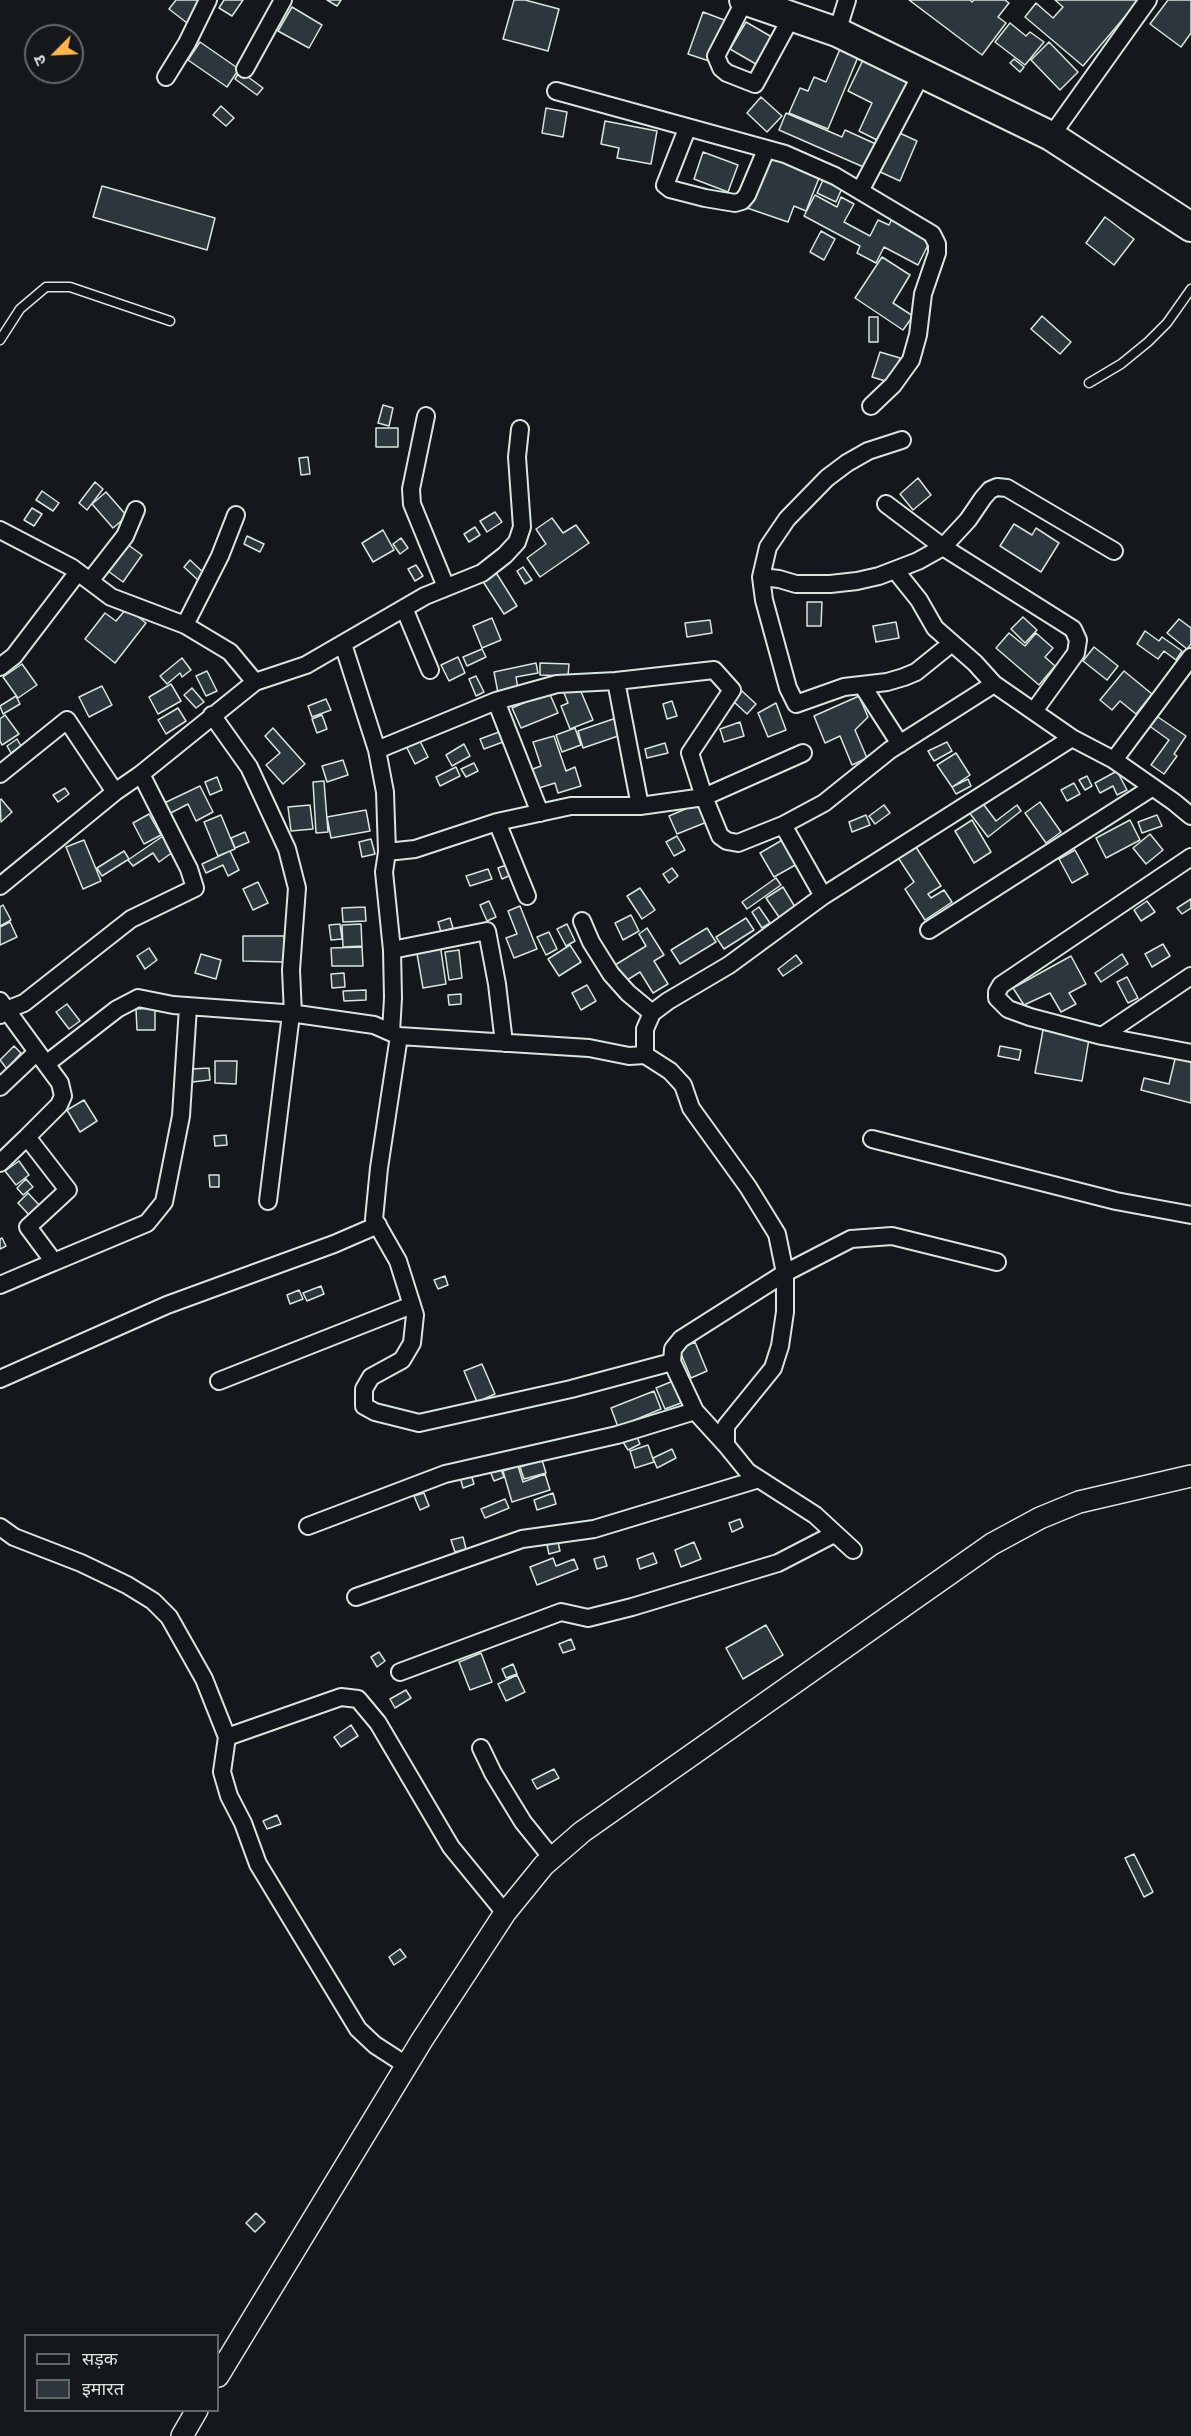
<!DOCTYPE html>
<meta charset="utf-8">
<style>
body{margin:0}
#map{position:relative;width:1191px;height:2436px;overflow:hidden;background:#14181c;font-family:"Archivo Narrow","Noto Sans Devanagari",sans-serif}
canvas{display:block}
.legend{position:absolute;left:24px;top:2334px;width:195px;height:78px;box-sizing:border-box;background:#14181c;border:2px solid #626a69;margin:0;padding:8px 10px;list-style:none;font-size:18px;color:#d8e6dc}
.legend li{display:flex;align-items:center;gap:12px;height:30px}
.legend b{width:30px;border:2px solid #626a69}
.north{position:absolute;left:24px;top:24px;width:60px;height:60px;box-sizing:border-box;background:#14181c;border:2px solid #626a69;border-radius:50%;rotate:246deg;font-size:16px;font-weight:700;line-height:24px;text-align:center;color:#d8e6dc}
.north::after{content:'';display:block;margin:auto;width:21px;height:27px;background:#ffb74d;clip-path:polygon(50% 0,100% 100%,50% 72%,0 100%)}
</style>
<div id="map">
<canvas width="1191" height="2436"></canvas>
<ul class="legend">
<li><b style="height:8px;background:#14181c"></b>सड़क</li>
<li><b style="height:16px;background:#2c363c"></b>इमारत</li>
</ul>
<div class="north">उ</div>
</div>
<script>
const ctx = document.querySelector('canvas').getContext('2d');
ctx.lineJoin = 'round';
function fill(path, color) {
  ctx.fillStyle = color;
  ctx.fill(path, 'evenodd');
}
function toPath(rows) {
  const path = new Path2D();
  for (const r of rows) {
    path.moveTo(r[0], r[1]);
    for (let i = 2; i < r.length; i += 2) path.lineTo(r[i], r[i + 1]);
  }
  return path;
}
function strokePath(path, color, width, dash) {
  ctx.strokeStyle = color;
  ctx.lineWidth = width;
  ctx.lineCap = dash ? 'butt' : 'round';
  ctx.setLineDash(dash || []);
  ctx.stroke(path);
}
const building = toPath([
 [176,0,203,0,187,23,169,9,176,0],
 [224,0,243,0,232,16,219,8,224,0],
 [327,0,341,0,337,6,327,0],
 [514,0,525,0,559,9,548,51,503,39,514,0],
 [909,0,970,0,972,2,974,0,1005,0,1009,3,998,17,1006,23,982,55,909,0],
 [1055,0,1139,0,1083,66,1025,17,1036,3,1053,18,1063,7,1055,0],
 [1168,0,1191,0,1191,33,1181,47,1150,24,1168,0],
 [292,7,322,25,309,48,278,31,292,7],
 [703,12,727,21,712,62,688,54,703,12],
 [746,22,777,40,761,67,730,49,746,22],
 [1010,23,1026,36,1030,32,1044,42,1025,65,995,42,1010,23],
 [200,42,239,69,227,87,188,60,200,42],
 [1049,42,1078,72,1060,90,1031,60,1049,42],
 [840,49,858,57,828,129,789,113,800,88,808,91,814,77,826,82,840,49],
 [1014,59,1024,67,1020,72,1010,63,1014,59],
 [863,60,911,84,883,143,859,131,872,103,848,91,863,60],
 [240,71,263,88,257,95,235,79,240,71],
 [761,97,782,116,767,132,747,113,761,97],
 [221,106,234,118,226,126,213,115,221,106],
 [546,108,567,112,563,137,542,133,546,108],
 [786,113,842,137,845,130,878,145,868,169,779,130,786,113],
 [605,121,657,131,651,164,617,158,619,148,601,144,605,121],
 [893,130,917,141,900,181,876,170,893,130],
 [703,152,738,165,728,192,694,179,703,152],
 [772,156,821,173,806,211,794,206,788,222,747,208,772,156],
 [824,178,843,186,836,202,817,193,824,178],
 [102,186,215,218,207,250,93,217,102,186],
 [815,195,837,207,841,197,854,204,844,222,870,236,878,220,889,225,892,219,931,239,918,265,884,247,876,263,857,253,860,246,804,216,815,195],
 [1105,217,1134,239,1114,265,1086,243,1105,217],
 [821,231,835,239,824,260,810,252,821,231],
 [882,257,910,275,893,303,913,316,903,330,855,298,882,257],
 [1042,316,1071,342,1060,354,1031,329,1042,316],
 [869,317,878,317,878,342,869,342,869,317],
 [880,352,900,358,892,383,872,377,880,352],
 [383,405,393,408,389,426,378,423,383,405],
 [376,428,398,428,398,447,376,447,376,428],
 [308,457,310,474,301,475,299,458,308,457],
 [918,478,931,495,913,510,900,494,918,478],
 [95,482,103,489,87,510,79,503,95,482],
 [42,491,59,503,53,511,36,500,42,491],
 [106,492,127,516,113,528,92,504,106,492],
 [32,508,42,514,34,526,24,520,32,508],
 [495,512,502,522,487,532,480,521,495,512],
 [552,518,563,533,576,525,589,543,540,577,527,558,546,544,536,529,552,518],
 [1014,524,1032,535,1036,528,1059,543,1041,572,1000,546,1014,524],
 [475,527,480,535,469,542,464,534,475,527],
 [383,530,394,550,373,562,362,543,383,530],
 [247,536,264,544,260,552,244,544,247,536],
 [401,538,408,548,400,554,393,544,401,538],
 [127,544,142,555,123,582,108,571,127,544],
 [190,560,205,574,199,581,184,567,190,560],
 [416,565,423,576,415,581,408,569,416,565],
 [523,567,532,580,525,584,517,571,523,567],
 [495,571,517,606,504,614,482,580,495,571],
 [807,602,822,602,821,626,807,626,807,602],
 [127,608,146,623,115,663,85,639,105,613,116,621,127,608],
 [1023,617,1037,630,1025,643,1011,629,1023,617],
 [492,618,501,640,482,648,473,626,492,618],
 [1179,619,1191,628,1191,644,1187,649,1167,633,1179,619],
 [710,620,712,633,687,637,685,623,710,620],
 [896,622,899,638,876,642,873,626,896,622],
 [1145,631,1159,641,1162,637,1182,651,1176,660,1164,651,1158,659,1137,644,1145,631],
 [1009,633,1025,646,1036,633,1053,648,1045,657,1055,666,1039,685,996,648,1009,633],
 [1094,647,1118,666,1107,680,1083,661,1094,647],
 [482,649,486,657,467,666,463,657,482,649],
 [458,657,465,673,449,681,441,665,458,657],
 [182,658,191,670,182,677,180,673,167,684,160,676,182,658],
 [536,663,538,673,516,677,518,689,498,693,494,672,536,663],
 [540,663,569,664,568,676,540,675,540,663],
 [22,664,37,685,18,698,3,677,22,664],
 [207,671,217,691,206,696,196,676,207,671],
 [1124,671,1152,694,1136,714,1120,701,1112,710,1100,700,1124,671],
 [476,676,484,692,476,696,469,679,476,676],
 [171,684,181,701,158,714,149,697,171,684],
 [102,686,112,705,89,717,79,697,102,686],
 [579,687,593,720,570,729,561,706,568,703,564,693,579,687],
 [192,688,204,702,196,708,184,695,192,688],
 [742,691,756,704,747,714,733,701,742,691],
 [549,692,558,713,521,728,512,708,549,692],
 [16,696,20,704,3,714,0,706,16,696],
 [859,696,868,717,855,730,867,758,852,765,840,736,825,743,814,716,859,696],
 [326,699,331,710,312,717,308,706,326,699],
 [672,701,677,716,667,719,663,704,672,701],
 [776,703,786,730,768,737,758,713,776,703],
 [178,708,186,721,166,734,158,720,178,708],
 [5,715,19,734,2,745,0,741,0,719,5,715],
 [322,715,327,729,317,733,312,719,322,715],
 [1155,715,1186,736,1174,754,1177,756,1164,774,1151,765,1169,740,1148,725,1155,715],
 [619,717,624,734,583,748,578,731,619,717],
 [740,722,744,736,724,742,720,729,740,722],
 [273,728,305,764,283,784,266,765,280,753,265,736,273,728],
 [575,728,581,745,562,752,556,735,575,728],
 [499,732,503,742,484,749,480,739,499,732],
 [554,736,566,771,575,767,581,786,558,793,555,783,536,789,530,770,541,766,533,742,554,736],
 [17,739,21,746,11,753,7,746,17,739],
 [419,739,428,757,415,764,406,746,419,739],
 [947,742,952,751,934,761,928,751,947,742],
 [665,743,668,753,647,758,645,749,665,743],
 [464,744,470,756,452,766,446,755,464,744],
 [956,753,970,775,952,787,937,765,956,753],
 [343,760,348,775,327,782,322,766,343,760],
 [474,763,478,771,466,777,461,769,474,763],
 [456,767,460,776,440,786,436,777,456,767],
 [1117,771,1127,790,1117,795,1113,786,1100,793,1095,783,1117,771],
 [1087,776,1092,786,1085,790,1079,780,1087,776],
 [217,777,222,790,210,795,205,782,217,777],
 [968,779,971,786,956,794,952,787,968,779],
 [324,781,328,832,316,833,313,782,324,781],
 [1074,783,1080,794,1067,801,1061,790,1074,783],
 [200,786,213,812,196,821,188,804,165,816,160,805,200,786],
 [65,788,69,794,58,802,53,795,65,788],
 [1,799,12,812,1,822,0,800,1,799],
 [704,801,712,820,677,834,669,816,704,801],
 [981,801,996,821,1017,805,1021,811,988,837,968,811,981,801],
 [1040,802,1061,832,1046,843,1025,813,1040,802],
 [310,805,313,829,291,831,288,807,310,805],
 [884,805,890,813,875,824,869,816,884,805],
 [366,810,370,831,331,838,327,817,366,810],
 [149,814,161,835,144,844,133,823,149,814],
 [221,815,235,849,218,856,204,822,221,815],
 [866,815,870,825,852,832,849,822,866,815],
 [1157,815,1162,826,1142,833,1138,822,1157,815],
 [972,820,991,852,974,863,955,831,972,820],
 [1130,820,1140,840,1106,858,1096,838,1130,820],
 [245,832,249,842,235,848,231,838,245,832],
 [1150,834,1163,850,1146,864,1133,848,1150,834],
 [163,836,173,852,159,862,153,853,133,866,128,860,163,836],
 [677,836,685,850,674,856,666,842,677,836],
 [371,839,375,854,362,857,359,842,371,839],
 [784,839,799,863,774,877,760,853,784,839],
 [84,840,101,881,83,889,66,847,84,840],
 [914,844,941,886,928,894,931,898,944,890,952,902,925,920,905,889,914,882,897,856,914,844],
 [1075,850,1088,874,1072,883,1059,859,1075,850],
 [124,851,129,859,102,876,97,868,124,851],
 [230,851,239,870,228,876,223,865,206,873,202,864,230,851],
 [509,864,513,874,502,879,498,868,509,864],
 [672,868,678,876,669,883,663,874,672,868],
 [488,869,492,879,470,886,466,876,488,869],
 [776,878,781,885,747,909,742,902,776,878],
 [258,882,268,903,253,910,243,889,258,882],
 [783,887,795,907,779,917,766,898,783,887],
 [640,888,655,910,642,919,627,896,640,888],
 [1191,899,1191,908,1182,914,1177,908,1191,899],
 [489,901,496,917,487,921,480,905,489,901],
 [1147,901,1155,912,1141,921,1134,910,1147,901],
 [3,905,11,920,0,926,0,907,3,905],
 [520,906,537,949,514,958,506,938,517,934,508,911,520,906],
 [365,907,366,921,343,922,342,908,365,907],
 [759,907,770,923,762,928,752,912,759,907],
 [631,915,639,931,623,940,615,923,631,915],
 [450,918,453,928,441,932,438,922,450,918],
 [746,918,754,930,724,949,716,937,746,918],
 [10,922,17,937,0,945,0,927,10,922],
 [340,924,342,939,331,940,329,925,340,924],
 [361,924,362,946,343,947,342,925,361,924],
 [567,924,575,941,566,946,557,929,567,924],
 [647,928,664,955,654,961,668,984,653,993,640,972,624,982,615,965,646,946,639,934,647,928],
 [707,928,716,942,680,964,671,950,707,928],
 [549,932,557,949,546,955,537,937,549,932],
 [243,936,284,936,284,962,243,961,243,936],
 [440,944,446,984,423,988,416,948,440,944],
 [1163,944,1170,956,1152,967,1145,954,1163,944],
 [570,945,581,962,559,976,548,959,570,945],
 [362,947,363,966,332,966,331,948,362,947],
 [149,948,157,960,145,969,137,956,149,948],
 [459,950,462,978,449,980,445,952,459,950],
 [201,954,221,960,216,979,195,973,201,954],
 [1122,954,1128,964,1101,982,1095,973,1122,954],
 [796,955,802,963,783,976,778,969,796,955],
 [1071,956,1086,984,1069,993,1076,1004,1061,1012,1050,993,1024,1005,1013,988,1071,956],
 [344,973,345,987,332,988,331,974,344,973],
 [1127,977,1138,998,1128,1003,1117,982,1127,977],
 [587,985,596,1001,581,1010,572,993,587,985],
 [366,990,366,1000,344,1001,343,991,366,990],
 [461,994,461,1004,449,1005,448,995,461,994],
 [67,1004,80,1021,69,1029,56,1012,67,1004],
 [155,1008,155,1030,137,1030,136,1009,155,1008],
 [1043,1030,1089,1039,1082,1081,1035,1073,1043,1030],
 [14,1046,21,1053,7,1069,0,1060,14,1046],
 [1000,1046,1021,1050,1019,1060,998,1056,1000,1046],
 [1176,1055,1191,1059,1191,1103,1141,1090,1144,1078,1169,1084,1176,1055],
 [215,1061,237,1061,236,1084,215,1083,215,1061],
 [209,1068,210,1080,192,1082,191,1069,209,1068],
 [84,1100,97,1121,80,1132,67,1110,84,1100],
 [226,1135,227,1145,215,1146,214,1136,226,1135],
 [19,1161,29,1175,16,1185,5,1171,19,1161],
 [209,1175,219,1175,219,1187,210,1187,209,1175],
 [26,1179,33,1187,23,1195,17,1188,26,1179],
 [28,1193,41,1207,31,1217,18,1203,28,1193],
 [2,1238,6,1246,0,1249,0,1239,2,1238],
 [445,1276,448,1285,438,1289,434,1280,445,1276],
 [321,1286,324,1294,307,1301,303,1293,321,1286],
 [299,1290,303,1299,290,1304,287,1295,299,1290],
 [695,1342,707,1371,691,1378,679,1349,695,1342],
 [482,1364,495,1394,477,1402,464,1371,482,1364],
 [673,1381,681,1403,665,1409,656,1388,673,1381],
 [654,1391,661,1409,618,1427,611,1408,654,1391],
 [636,1435,640,1444,628,1450,623,1442,636,1435],
 [648,1445,654,1462,635,1468,630,1451,648,1445],
 [672,1449,676,1458,657,1468,653,1458,672,1449],
 [542,1460,546,1473,524,1479,520,1467,542,1460],
 [518,1466,523,1482,545,1474,550,1490,512,1502,503,1471,518,1466],
 [500,1467,504,1477,494,1481,490,1471,500,1467],
 [471,1474,474,1484,463,1488,460,1477,471,1474],
 [424,1493,429,1506,420,1510,414,1496,424,1493],
 [553,1493,556,1504,537,1510,534,1500,553,1493],
 [505,1499,509,1508,485,1518,481,1509,505,1499],
 [740,1519,743,1527,732,1532,729,1523,740,1519],
 [463,1537,466,1549,455,1552,451,1540,463,1537],
 [558,1542,560,1551,549,1554,547,1545,558,1542],
 [694,1542,701,1559,681,1567,675,1550,694,1542],
 [653,1553,657,1563,640,1569,637,1559,653,1553],
 [604,1556,607,1566,597,1569,594,1559,604,1556],
 [553,1558,556,1566,574,1559,578,1569,537,1585,530,1567,553,1558],
 [766,1625,783,1655,743,1679,726,1648,766,1625],
 [571,1639,575,1649,563,1653,559,1644,571,1639],
 [379,1652,385,1661,377,1667,371,1657,379,1652],
 [481,1653,492,1682,470,1690,459,1662,481,1653],
 [513,1664,517,1674,506,1678,502,1669,513,1664],
 [517,1675,525,1692,506,1701,498,1684,517,1675],
 [406,1690,411,1698,395,1708,390,1699,406,1690],
 [351,1725,358,1736,341,1747,334,1737,351,1725],
 [554,1769,559,1778,537,1789,532,1780,554,1769],
 [277,1815,281,1824,267,1829,263,1821,277,1815],
 [1134,1854,1153,1892,1144,1897,1125,1858,1134,1854],
 [400,1949,406,1957,394,1965,389,1957,400,1949],
 [256,2213,265,2222,255,2232,246,2223,256,2213]
]);
const service = toPath([
 [0,340,20,309,46,287,70,287,170,321],
 [1089,383,1121,364,1148,342,1167,323,1191,289]
]);
const minor = toPath([
 [745,0,716,56,721,68,727,73,755,84,792,16],
 [837,32,847,0],
 [245,69,283,0],
 [166,77,187,43,208,0],
 [556,91,785,154,835,176,932,234,937,244,937,253,923,294,918,335,911,360,893,385,871,406],
 [687,129,665,185,670,189,705,198,735,203,742,201,747,195,766,150],
 [1051,136,1148,0],
 [860,191,922,73],
 [426,416,411,489,412,504,446,587],
 [902,440,868,451,847,463,827,478,787,519,768,547,761,577,764,600,788,688,796,704,844,687,887,682,904,677,916,672,952,643],
 [886,504,943,547,1073,629,1078,640,1076,653,1034,711],
 [0,530,71,567,111,597,185,625,230,652,255,682],
 [895,570,919,600,935,628,975,663,994,684,1072,738,1114,760,1174,802,1191,816],
 [761,577,779,579,796,584,830,584,857,581,879,576,918,561,943,547,968,520,983,498,990,490,997,487,1007,488,1114,551],
 [90,581,125,536,136,510],
 [404,608,430,670],
 [185,625,220,556,236,515],
 [343,644,377,750,496,701,540,813],
 [0,667,14,656,78,572],
 [616,681,714,670,732,690,690,753,704,797,803,753],
 [862,685,900,744],
 [496,701,557,684,616,681,640,806],
 [212,715,249,767,287,849,297,888,291,970,293,1014],
 [377,750,385,792,387,852,415,849,497,822,571,806,640,806,704,797,720,836,727,841,738,843,783,825,824,803,890,750,994,684],
 [1114,760,1191,657],
 [0,774,67,720,115,792],
 [141,774,255,682,306,665,425,596,482,573,505,555,517,542,522,527,517,457,520,429],
 [497,822,527,896],
 [783,825,823,896],
 [387,852,384,872,392,950],
 [1191,857,1001,985,997,992,997,998,1008,1009,1030,1017,1102,1036,1191,1053],
 [0,886,115,792,141,774,189,869,195,888,131,919,24,1003,6,1010,0,1015],
 [582,921,591,942,611,974,628,993,652,1013],
 [929,930,1153,787],
 [0,1001,46,1064,117,1009,138,998,173,1005,297,1014,374,1025,399,1036,589,1048,629,1056,645,1055],
 [391,1032,393,998,392,950,487,931,497,984,504,1043],
 [399,1036,379,1168,374,1219,398,1261,415,1315,412,1343,402,1360,371,1377,364,1389,364,1406,375,1412,419,1423,571,1389,672,1362],
 [1102,1036,1191,976],
 [0,1087,37,1052],
 [872,1139,1116,1201,1191,1215],
 [0,1163,27,1137],
 [268,1201,291,1014],
 [54,1262,147,1223,164,1202,181,1116,188,1007],
 [0,1285,54,1262,28,1227,68,1190,27,1137,59,1105,63,1096,60,1083,46,1064],
 [0,1379,167,1305,334,1244,378,1225],
 [219,1381,412,1305],
 [726,1445,695,1411,672,1362,673,1349,681,1339,785,1273,851,1239,892,1236,997,1262],
 [308,1526,445,1474,617,1435,695,1411],
 [0,1527,14,1537,81,1563,127,1585,153,1601,169,1617,204,1679,227,1737,222,1772,229,1796,243,1823,258,1864,358,2029,375,2045,406,2065],
 [853,1550,815,1515,748,1472,726,1445,726,1426,773,1368,780,1346,785,1312,785,1273,777,1234,748,1187,691,1108,683,1085,670,1071,645,1055,645,1029,652,1013,668,1001,729,965,823,896,1072,738],
 [356,1597,522,1539,594,1529,759,1479],
 [400,1672,561,1612,588,1618,632,1607,778,1563,834,1534],
 [227,1737,341,1697,358,1699,378,1723,451,1847,505,1913],
 [481,1748,493,1773,523,1822,552,1858]
]);
const tertiary = toPath([
 [218,2376,422,2040,505,1913,544,1865,582,1832,992,1544,1040,1518,1079,1502,1191,1476],
 [182,2436,197,2410]
]);
const trunk = toPath([
 [744,0,837,32,1051,136,1191,227]
]);
fill(building, '#2c363c');
strokePath(building, '#d8e6dc', 1.5);
strokePath(service, '#d8e6dc', 11);
strokePath(minor, '#d8e6dc', 20);
strokePath(tertiary, '#d8e6dc', 24);
strokePath(trunk, '#d8e6dc', 32);
strokePath(service, '#14181c', 8);
strokePath(minor, '#14181c', 16);
strokePath(tertiary, '#14181c', 21);
strokePath(trunk, '#14181c', 28);
</script>
